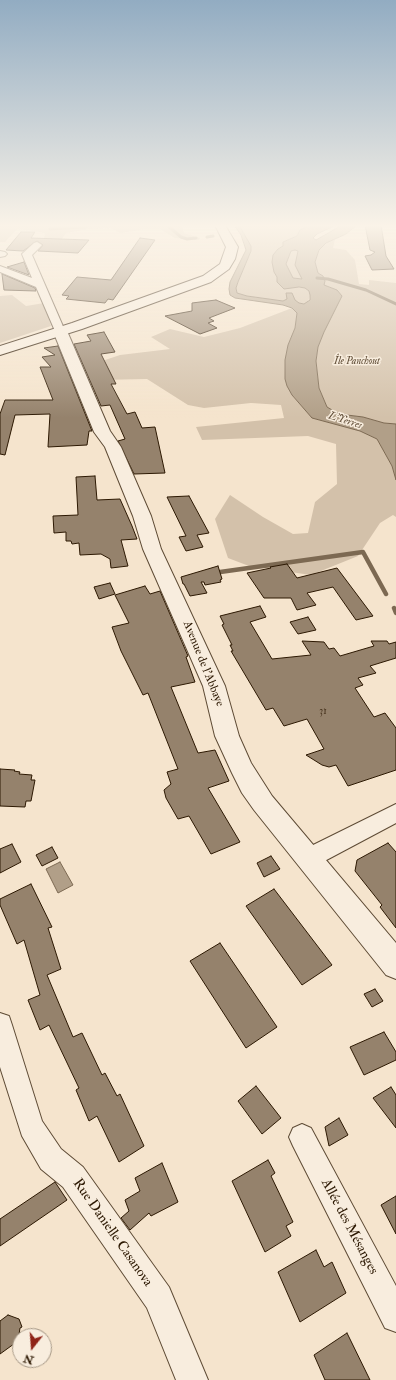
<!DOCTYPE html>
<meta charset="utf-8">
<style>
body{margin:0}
#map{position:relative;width:396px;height:1380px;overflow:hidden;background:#f5e4cd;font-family:"IM FELL Double Pica",serif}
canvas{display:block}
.north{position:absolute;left:12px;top:1328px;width:40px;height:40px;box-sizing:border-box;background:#f8edde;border:1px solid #a69886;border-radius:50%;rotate:197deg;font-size:11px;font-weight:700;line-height:16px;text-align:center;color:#2c1802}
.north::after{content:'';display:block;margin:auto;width:14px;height:18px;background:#8f2418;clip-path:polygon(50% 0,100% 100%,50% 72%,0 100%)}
</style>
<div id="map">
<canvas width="396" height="1380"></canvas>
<div class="north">N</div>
</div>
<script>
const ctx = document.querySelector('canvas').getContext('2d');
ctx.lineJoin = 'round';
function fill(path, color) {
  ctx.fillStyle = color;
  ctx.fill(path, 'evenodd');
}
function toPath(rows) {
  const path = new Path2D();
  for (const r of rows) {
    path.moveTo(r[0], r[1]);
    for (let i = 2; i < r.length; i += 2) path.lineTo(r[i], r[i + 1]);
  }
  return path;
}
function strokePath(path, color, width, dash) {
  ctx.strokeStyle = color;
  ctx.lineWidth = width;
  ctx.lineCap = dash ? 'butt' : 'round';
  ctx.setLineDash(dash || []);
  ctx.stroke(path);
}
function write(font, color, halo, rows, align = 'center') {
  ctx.font = font + ' "IM FELL Double Pica",serif';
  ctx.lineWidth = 3;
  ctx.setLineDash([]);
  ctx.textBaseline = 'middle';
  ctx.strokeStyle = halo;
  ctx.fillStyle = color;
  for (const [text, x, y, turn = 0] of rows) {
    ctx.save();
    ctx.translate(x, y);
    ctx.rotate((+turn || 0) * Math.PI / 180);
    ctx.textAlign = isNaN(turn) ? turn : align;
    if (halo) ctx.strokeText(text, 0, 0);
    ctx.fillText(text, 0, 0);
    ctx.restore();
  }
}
const green = toPath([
 [0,225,163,225,182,226,184,233,200,238,199,240,175,238,160,229,146,229,120,233,110,228,89,229,66,233,62,239,44,238,45,234,41,232,17,229,5,242,0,242],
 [238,225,311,225,300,230,297,236,283,242,283,246,278,249,275,254,274,270,277,277,291,287,305,288,309,291,310,295,308,302,304,304,299,303,295,300,291,293,287,293,287,299,283,301,247,296,237,293,236,288,238,282,251,251,245,235],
 [335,240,333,248,346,250,355,260,359,284,369,285,369,280,396,283,396,424,384,423,363,417,339,414,327,407,319,388,316,361,318,347,324,332,342,296,337,290,324,285,325,281,323,276,318,273,315,262,319,250,329,241],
 [295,250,298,251,303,279,293,278,286,264,291,251],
 [12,295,26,306,44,303,51,326,0,343,0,296],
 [292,308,297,313,295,328,287,350,292,395,312,418,360,431,377,439,392,466,396,480,396,517,393,515,380,523,358,556,311,575,249,566,228,558,215,519,230,495,263,517,293,534,308,533,315,502,337,484,336,444,308,436,202,440,196,427,284,418,281,405,251,403,204,408,188,405,147,379,99,380,95,378,105,360,120,355,170,349,151,337,170,329,204,337,240,328]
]);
const water = toPath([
 [234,225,240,227,251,246,251,251,238,282,236,288,237,293,247,296,283,301,287,299,286,293,292,293,295,300,299,303,304,304,310,300,310,295,309,291,305,288,299,287,284,289,277,282,277,277,274,272,272,262,273,255,278,249,283,246,283,242,297,236,300,230,311,225,336,225,317,234,313,238,316,240,337,228,340,225,357,225,346,234,326,243,319,250,315,262,318,273,323,276,325,281,324,285,337,290,342,296,324,332,318,347,316,361,319,388,327,407,339,414,363,417,384,423,396,424,396,480,392,466,377,439,360,431,312,418,292,395,287,386,285,379,285,360,288,345,295,328,297,313,292,308,283,305,235,298,230,295,229,289,230,282,246,250,241,235,234,225],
 [295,250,298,251,295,265,302,279,293,278,286,264,291,251,295,250],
 [60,862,73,885,58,893,46,869,60,862]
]);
const streamFar1 = toPath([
 [167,225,181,237,187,239,196,238],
 [50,229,85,227,89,225],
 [207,237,213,236],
 [317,278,328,279,366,290,396,304]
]);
const stream = toPath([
 [213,573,363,552,386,594],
 [394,608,396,613]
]);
const building = toPath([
 [365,225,381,225,386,256,394,269,372,270,365,256,371,255,375,252,370,250,365,225],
 [21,232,35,232,31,238,89,240,78,253,38,251,43,245,37,241,23,251,6,250,21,232],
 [140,238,155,240,113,300,108,299,105,303,66,299,69,296,62,295,77,277,111,280,140,238],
 [24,262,29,275,7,267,24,262],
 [2,274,35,288,36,291,4,290,2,274],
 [216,300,235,308,209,318,214,321,208,323,217,328,200,334,165,316,192,311,192,303,216,300],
 [104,332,115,352,101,354,116,384,111,384,127,414,135,412,142,428,155,427,165,473,134,474,118,441,125,439,110,405,101,406,74,344,91,341,87,335,104,332],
 [58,346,92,431,89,431,87,445,48,447,50,414,15,415,5,455,0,454,0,414,5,400,53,400,40,367,51,367,42,357,55,355,44,348,58,346],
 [95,476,97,500,120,499,132,526,137,539,121,540,128,566,111,568,110,559,101,554,80,555,79,543,72,544,71,541,66,541,66,532,54,533,53,516,78,515,76,477,95,476],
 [189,496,209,533,197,535,203,547,186,551,179,537,186,536,167,497,189,496],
 [287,564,297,578,337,568,373,616,356,620,333,587,307,593,316,605,297,610,291,598,264,598,247,573,271,568,270,567,287,564],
 [218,566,222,579,220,580,221,582,205,585,204,582,201,582,207,593,190,596,184,584,183,584,181,577,218,566],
 [110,583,115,594,99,599,94,587,110,583],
 [145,586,150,594,160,591,188,656,186,657,195,682,171,687,198,753,215,750,229,781,208,788,240,842,211,854,189,816,178,819,166,798,164,790,171,784,167,772,178,769,148,693,143,695,121,651,112,627,129,623,115,595,145,586],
 [260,606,266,617,250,622,272,659,311,655,302,641,324,642,329,649,334,648,340,656,374,646,371,641,387,641,389,644,396,642,396,658,370,666,376,673,358,678,363,685,355,688,374,717,385,713,396,728,396,770,348,786,336,765,329,767,322,765,306,755,324,749,307,719,284,726,273,708,266,710,231,651,233,651,230,645,232,645,222,625,224,624,220,616,260,606],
 [308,617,316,630,298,634,290,622,308,617],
 [0,769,15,770,14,771,20,772,19,774,32,775,31,780,35,780,31,801,26,801,25,807,0,806,0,769],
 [388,843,396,852,396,928,380,907,382,905,355,871,357,860,388,843],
 [12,844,21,862,0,873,0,849,12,844],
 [52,847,58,858,42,866,36,855,52,847],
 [271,856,280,869,264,877,257,863,271,856],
 [31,884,52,927,48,928,61,969,47,975,73,1037,82,1033,102,1075,105,1073,117,1096,120,1094,144,1146,119,1162,97,1116,89,1121,76,1090,79,1088,49,1025,40,1030,28,1000,40,995,24,940,17,944,0,905,0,899,31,884],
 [274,889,332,965,302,985,246,906,274,889],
 [220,943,277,1027,246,1048,190,961,220,943],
 [375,989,383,1001,372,1007,364,994,375,989],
 [384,1032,396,1052,396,1060,364,1075,350,1047,384,1032],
 [256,1086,281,1118,262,1134,238,1101,256,1086],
 [391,1087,396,1095,396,1128,373,1098,391,1087],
 [339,1118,348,1135,329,1146,325,1127,339,1118],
 [268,1160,275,1173,271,1176,293,1222,286,1226,291,1236,265,1252,232,1181,268,1160],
 [162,1163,178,1202,151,1216,149,1213,130,1230,121,1218,129,1211,125,1200,140,1191,135,1178,162,1163],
 [55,1182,67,1200,0,1246,0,1219,55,1182],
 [396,1196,396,1234,381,1205,396,1196],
 [316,1250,324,1267,332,1262,346,1293,300,1322,278,1272,316,1250],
 [8,1315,19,1319,22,1327,20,1328,18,1341,0,1354,0,1321,8,1315],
 [347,1333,370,1380,325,1380,314,1355,347,1333]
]);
const minor = toPath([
 [37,242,42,245,32,255,65,331,64,333,56,333,55,331,36,287,0,272,0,266,32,278,22,254,34,243,37,242],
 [0,251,5,252,7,254,5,256,0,257,0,251],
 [396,804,396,823,317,865,309,867,301,865,298,858,301,851,396,804],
 [0,1013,9,1016,12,1025,42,1121,61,1149,83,1167,169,1287,208,1380,176,1380,147,1308,63,1187,41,1169,22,1136,0,1067,0,1013],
 [302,1124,311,1128,396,1286,396,1332,385,1328,293,1146,289,1137,293,1128,302,1124]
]);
const tertiary = toPath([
 [60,327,65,328,67,331,110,431,121,447,151,516,161,549,225,686,239,736,251,763,272,796,396,943,396,979,386,975,254,810,242,793,232,773,215,736,203,686,143,549,133,516,105,447,94,432,53,331,55,328,60,327]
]);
const secondary = toPath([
 [215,225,225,225,238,247,235,259,229,269,211,282,82,329,0,355,0,346,72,323,203,276,220,264,226,247,215,225]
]);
const farParknames = [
 ["Île Panchout",357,362]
];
const numberNames = [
 ["31",323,712]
];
const farWaternames = [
 ["L'Yerres",345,421,18]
];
const streetNames = [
 ["Avenue de l'Abbaye",203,664,68]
];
const nearStreetnames = [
 ["Allée des Mésanges",349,1227,62],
 ["Rue Danielle Casanova",112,1233,55]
];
fill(green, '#d3c1aa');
fill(water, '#b19f88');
strokePath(water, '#7c6952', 1);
strokePath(streamFar1, '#7c6952', 3);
strokePath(stream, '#7c6952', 4.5);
fill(building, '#95826c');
strokePath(building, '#2c1802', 1);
strokePath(minor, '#5e4b35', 2);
strokePath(tertiary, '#5e4b35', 2);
strokePath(secondary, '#2c1802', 2);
fill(minor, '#f8edde');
fill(tertiary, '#f8edde');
fill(secondary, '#f8edde');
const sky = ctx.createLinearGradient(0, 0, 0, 418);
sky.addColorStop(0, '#92acc2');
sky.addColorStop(0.54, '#faf3e8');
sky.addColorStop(1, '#faf3e800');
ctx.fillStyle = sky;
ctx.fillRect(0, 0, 396, 418);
write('italic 10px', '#5e4b34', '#f8edde', farParknames);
write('10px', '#46321c', null, numberNames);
write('italic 11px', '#614e38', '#f8edde', farWaternames);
write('12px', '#2c1802', '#f8edde', streetNames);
write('14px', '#2c1802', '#f8edde', nearStreetnames);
</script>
